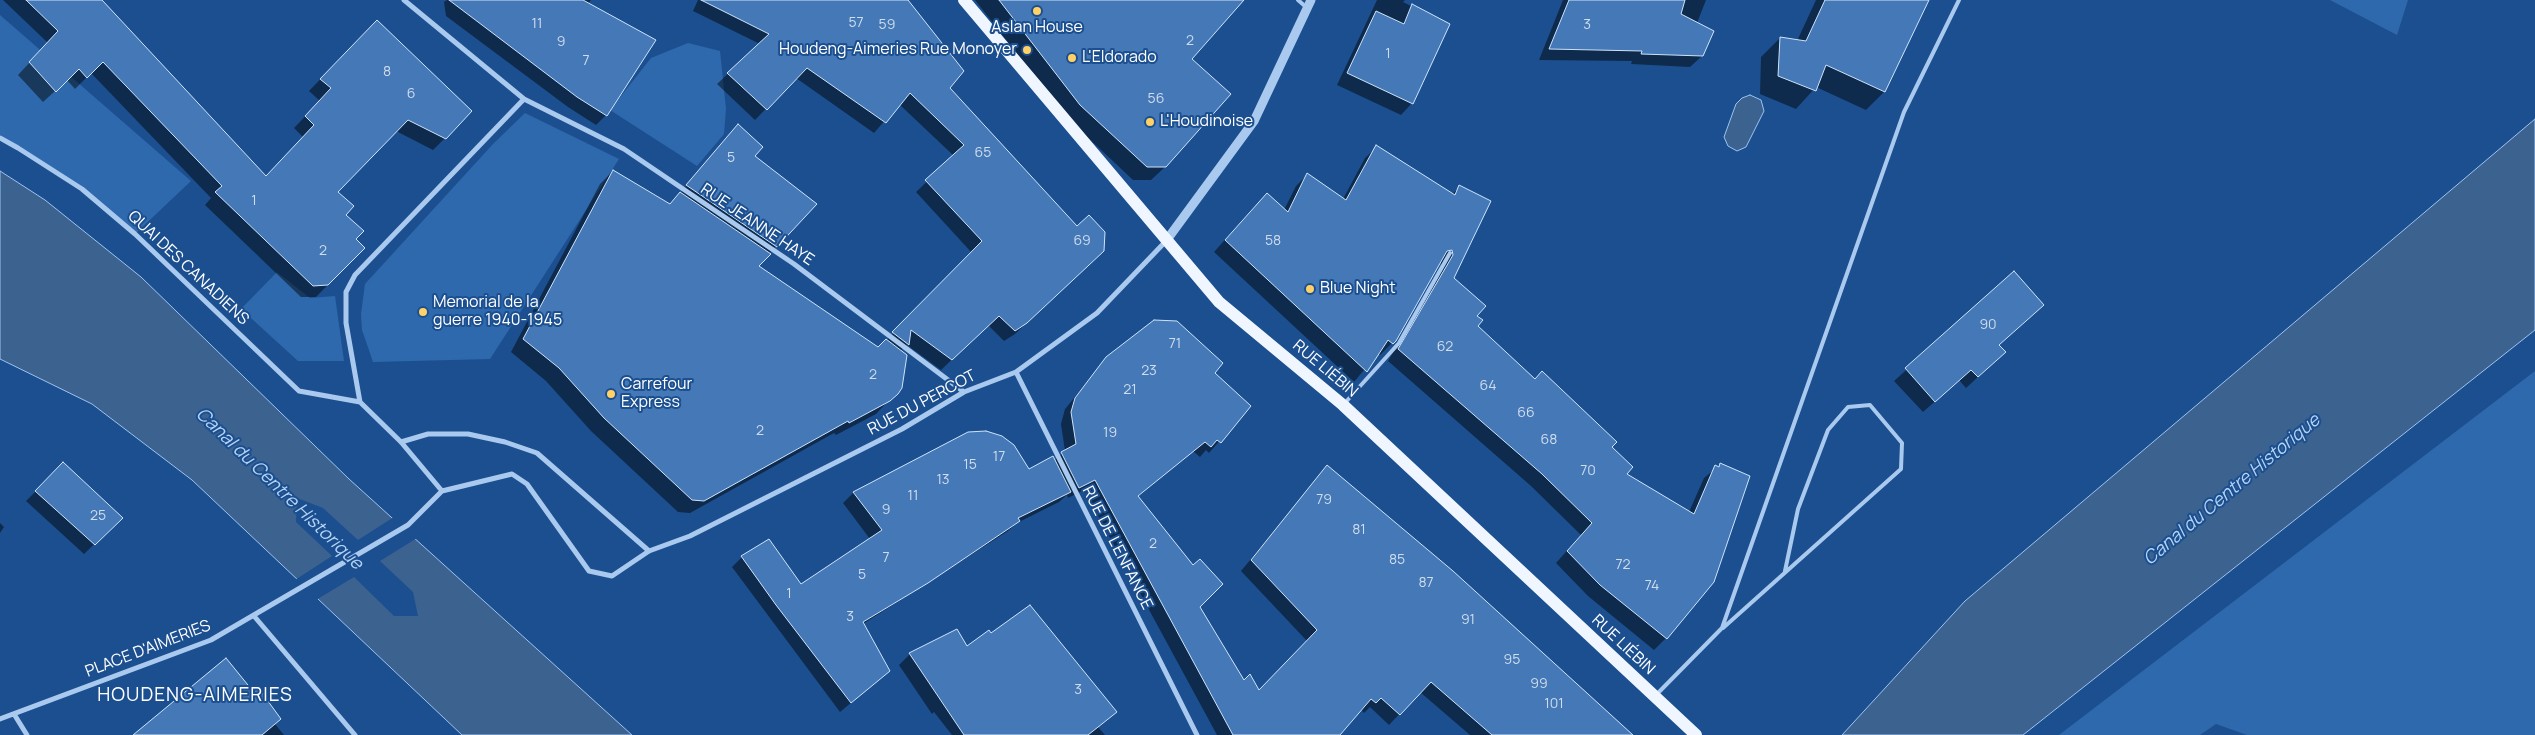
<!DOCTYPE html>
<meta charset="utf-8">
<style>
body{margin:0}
canvas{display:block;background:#1b4f8f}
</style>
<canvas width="2535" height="735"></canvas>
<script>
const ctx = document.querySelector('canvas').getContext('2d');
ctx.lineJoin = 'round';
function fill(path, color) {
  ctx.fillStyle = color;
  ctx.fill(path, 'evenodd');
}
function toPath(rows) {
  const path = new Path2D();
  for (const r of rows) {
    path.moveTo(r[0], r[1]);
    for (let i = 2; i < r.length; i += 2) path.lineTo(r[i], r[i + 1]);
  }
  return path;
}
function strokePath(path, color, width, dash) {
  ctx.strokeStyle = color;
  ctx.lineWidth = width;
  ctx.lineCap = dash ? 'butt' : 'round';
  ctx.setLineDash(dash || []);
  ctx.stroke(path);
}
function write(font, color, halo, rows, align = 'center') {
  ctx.font = font + ' Manrope,sans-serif';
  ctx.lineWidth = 4;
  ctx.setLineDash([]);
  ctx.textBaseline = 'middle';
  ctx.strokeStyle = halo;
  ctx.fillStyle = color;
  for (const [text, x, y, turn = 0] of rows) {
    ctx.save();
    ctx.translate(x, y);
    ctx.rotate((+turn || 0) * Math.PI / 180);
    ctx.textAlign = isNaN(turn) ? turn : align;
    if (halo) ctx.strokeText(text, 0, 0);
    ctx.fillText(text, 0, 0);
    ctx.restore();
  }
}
const green = toPath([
 [2330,0,2408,0,2397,35],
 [0,15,191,181,135,234,82,189,0,138],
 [688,43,720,51,726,109,724,134,697,166,610,110,651,58],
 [525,113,619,159,490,359,373,362,362,330,361,314,365,284,493,144],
 [277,272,310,298,335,296,344,361,298,361,241,309],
 [2535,371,2535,735,2247,735,2216,724,2200,735,2059,735]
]);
const water = toPath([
 [1750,95,1761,100,1764,111,1746,147,1737,151,1728,146,1724,137,1736,104,1742,98,1750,95],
 [2535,119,2535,330,2023,735,1842,735,1965,601,2535,119],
 [0,171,45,200,141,277,349,479,632,735,462,735,192,480,92,404,0,359,0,171]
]);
const pier = toPath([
 [297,498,323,508,358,540,394,517,417,538,380,561,413,592,418,616,394,616,354,577,316,600,295,580,332,556,296,522]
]);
const shadow = toPath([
 [3,0,100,0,266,177,304,138,294,128,320,101,309,91,365,33,445,138,433,150,396,131,336,192,354,239,364,248,316,297,301,297,205,205,211,198,91,73,75,89,67,80,43,102,18,75,48,43],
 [447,0,591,0,588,4,654,40,606,115,596,125,568,107,446,16,444,2],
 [698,0,907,0,948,88,1092,261,1015,334,1004,341,988,325,941,370,907,345,900,351,889,400,876,414,836,435,834,433,690,513,678,512,591,431,546,381,511,352,600,184,613,171,670,205,738,126,754,156,776,246,757,267,878,349,972,253,916,192,954,156,899,104,874,133,796,78,755,120,717,84,760,44,693,11],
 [975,0,1242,0,1190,59,1165,167,1151,180,1133,180,1067,118],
 [1377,0,1405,0,1403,2,1449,25,1412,103,1401,115,1337,85],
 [1563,0,1706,0,1697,23,1702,56,1690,67,1631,64,1632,61,1539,60],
 [1816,0,1927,0,1884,92,1866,110,1816,87,1796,109,1760,94,1761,57,1780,38,1797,41],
 [1377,147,1452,194,1460,187,1452,278,1475,316,1476,326,1610,448,1625,475,1689,512,1704,478,1721,464,1666,638,1654,650,1588,596,1556,563,1581,535,1531,486,1388,361,1442,268,1440,260,1395,340,1380,355,1378,353,1354,382,1214,252,1255,206,1284,210,1296,186,1308,174,1343,199,1365,158],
 [2014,273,1992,364,1966,388,1959,380,1923,412,1894,381],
 [1107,358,1214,373,1250,406,1209,453,1206,450,1200,457,1193,451,1137,497,1198,607,1244,681,1259,692,1307,641,1241,571,1327,467,1631,735,1470,735,1420,692,1389,725,1370,707,1364,713,1361,709,1338,735,1217,735,1084,490,1068,498,1067,495,1059,502,1017,523,1008,531,863,624,889,671,840,712,732,567,742,557,801,585,870,539,843,503,853,493,969,433,1028,471,1054,461,1065,451,1061,424,1065,409],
 [63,464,121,518,84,554,26,501],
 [0,523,4,527,0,533],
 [956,631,967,648,1115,711,1098,727,1105,735,952,735,934,712,932,714,899,665,910,654],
 [275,724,284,735,134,735]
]);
const building = toPath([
 [26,0,102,0,266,176,314,125,305,116,331,88,320,79,377,20,472,111,446,139,408,120,338,192,354,206,346,215,364,231,356,239,365,248,328,285,313,286,215,192,222,186,103,62,87,78,79,69,56,92,29,62,58,31,26,0],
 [449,0,583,0,656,40,607,116,577,97,449,0],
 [701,0,908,0,964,71,950,88,1077,226,1089,215,1105,232,1104,251,1027,323,1015,331,999,316,952,360,911,330,909,345,892,332,982,241,925,180,964,145,910,93,886,123,807,68,767,110,727,73,769,34,701,0],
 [999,0,1244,0,1192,59,1231,94,1166,167,1147,167,1080,105,999,0],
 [1569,0,1685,0,1681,14,1714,31,1703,56,1641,54,1642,51,1549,49,1569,0],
 [1825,0,1929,0,1885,92,1826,65,1816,91,1778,76,1780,37,1806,41,1825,0],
 [1412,4,1450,24,1413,104,1347,73,1376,11,1404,24,1412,4],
 [738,124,763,147,755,156,817,204,777,247,686,185,738,124],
 [1376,145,1455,195,1459,185,1491,201,1454,278,1486,306,1477,316,1483,320,1478,326,1535,379,1542,371,1617,442,1612,447,1633,467,1627,474,1694,514,1715,465,1719,467,1720,463,1750,476,1714,582,1667,639,1600,585,1567,551,1592,523,1542,474,1398,349,1453,255,1452,250,1447,251,1396,341,1393,344,1388,340,1367,372,1225,240,1267,193,1288,212,1307,173,1346,200,1376,145],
 [613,170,670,204,680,192,771,254,759,266,878,347,886,339,907,355,902,388,898,394,890,401,849,423,848,421,704,501,692,500,604,418,559,368,523,339,613,170],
 [2014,271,2044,305,1999,345,2006,352,1978,377,1971,370,1935,402,1905,368,2014,271],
 [1154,320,1177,321,1223,363,1215,373,1251,406,1221,443,1217,440,1211,447,1205,442,1138,496,1193,565,1200,559,1223,584,1200,607,1244,680,1250,674,1259,690,1317,630,1251,560,1327,465,1453,571,1633,735,1492,735,1431,682,1400,715,1381,698,1376,703,1371,699,1340,735,1233,735,1095,480,1079,488,1061,452,1076,444,1071,412,1075,398,1106,357,1154,320],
 [986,431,1002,436,1014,445,1029,469,1053,456,1071,492,1018,518,1020,521,928,583,863,622,890,671,851,703,776,605,741,556,769,539,801,584,882,530,853,492,968,432,986,431],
 [63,462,123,518,95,545,35,491,63,462],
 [1030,605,1117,712,1088,735,964,735,909,653,957,629,967,646,989,630,991,633,1030,605],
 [226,658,252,690,257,686,281,719,262,735,133,735,226,658]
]);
const service = toPath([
 [1298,0,1306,7],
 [1344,404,1399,343,1450,253],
 [1723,628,1901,469,1902,443,1870,405,1848,407,1828,430,1798,509,1785,571],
 [1657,694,1722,628,1904,112,1959,0]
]);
const minor = toPath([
 [404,0,524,99,624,149,794,264,964,392],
 [0,138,18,148,82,189,135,234,299,391,360,402],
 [1016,372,1197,735],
 [360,402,346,323,346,292,355,275,524,99],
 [360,402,401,442,442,491],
 [401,442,428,434,468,434,505,442,537,453,649,551],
 [254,616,355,735],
 [14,714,27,735],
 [0,719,211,640,408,525,442,491,512,474,527,484,589,571,612,576,649,551,690,536,902,429,964,392,1016,372,1097,313,1166,241]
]);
const tertiary = toPath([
 [1166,241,1254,121,1311,0]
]);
const primary = toPath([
 [964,0,1219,302,1343,405,1696,735]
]);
const markers = [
 [1037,11,5,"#ffd166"],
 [1027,50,5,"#ffd166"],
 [1072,58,5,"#ffd166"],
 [1150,122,5,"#ffd166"],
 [1310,289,5,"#ffd166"],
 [423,312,5,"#ffd166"],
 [611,394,5,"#ffd166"]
];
const numberNames = [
 ["57",856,23],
 ["11",537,24],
 ["59",887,25],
 ["3",1587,25],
 ["2",1190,41],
 ["9",561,42],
 ["1",1388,54],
 ["7",586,61],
 ["8",387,72],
 ["6",411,94],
 ["56",1156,99],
 ["65",983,153],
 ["5",731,158],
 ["1",254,201],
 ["69",1082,241],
 ["58",1273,241],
 ["2",323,251],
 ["90",1988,325],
 ["71",1175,344],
 ["62",1445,347],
 ["23",1149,371],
 ["2",873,375],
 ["64",1488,386],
 ["21",1130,390],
 ["66",1526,413],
 ["2",760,431],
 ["19",1110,433],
 ["68",1549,440],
 ["17",999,457],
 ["15",970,465],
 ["70",1588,471],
 ["13",943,480],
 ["11",913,496],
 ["79",1324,500],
 ["9",886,510],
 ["25",98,516],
 ["81",1359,530],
 ["2",1153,544],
 ["7",886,558],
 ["85",1397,560],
 ["72",1623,565],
 ["5",862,575],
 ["87",1426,583],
 ["74",1652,586],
 ["1",789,594],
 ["3",850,617],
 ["91",1468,620],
 ["95",1512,660],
 ["99",1539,684],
 ["3",1078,690],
 ["101",1554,704]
];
const poiNames = [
 ["Aslan House",1037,28,"center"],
 ["Houdeng-Aimeries Rue Monoyer",1017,50,"right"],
 ["L'Eldorado",1082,58],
 ["L'Houdinoise",1160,122],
 ["Blue Night",1320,289],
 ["Memorial de la",433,303],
 ["guerre 1940-1945",433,321],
 ["Carrefour",621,385],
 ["Express",621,403]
];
const streetNames = [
 ["RUE JEANNE HAYE",757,225,34],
 ["QUAI DES CANADIENS",188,268,43],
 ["RUE LIÉBIN",1325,369,40],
 ["RUE DU PERCOT",922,403,-28],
 ["RUE DE L'ENFANCE",1117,548,63],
 ["RUE LIÉBIN",1623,645,43],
 ["PLACE D'AIMERIES",148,649,-21]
];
const waterNames = [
 ["Canal du Centre Historique",279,489,44],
 ["Canal du Centre Historique",2232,490,-40]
];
const quarterNames = [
 ["HOUDENG-AIMERIES",195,696]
];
fill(green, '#2e69ad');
fill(water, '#3c6290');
strokePath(water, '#9cc4f0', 1);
fill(pier, '#1b4f8f');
fill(shadow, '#0007');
fill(building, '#4478b7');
strokePath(building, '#cfe3fa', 1);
strokePath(service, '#a9c9ee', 4);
strokePath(minor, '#a9c9ee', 5);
strokePath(tertiary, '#a9c9ee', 9);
strokePath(primary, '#f0f6ff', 12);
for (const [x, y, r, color] of markers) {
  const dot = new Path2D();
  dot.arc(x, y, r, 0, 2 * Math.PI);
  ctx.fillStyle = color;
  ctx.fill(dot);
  strokePath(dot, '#1b4f8f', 2);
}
write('14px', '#d0dded', null, numberNames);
write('16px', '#fff', '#1b4f8f', poiNames, 'left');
write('16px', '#fff', '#1b4f8f', streetNames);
write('italic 18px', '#b5d3f5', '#1b4f8f', waterNames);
ctx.letterSpacing = '1px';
write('19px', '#fff', '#1b4f8f', quarterNames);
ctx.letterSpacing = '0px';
</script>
